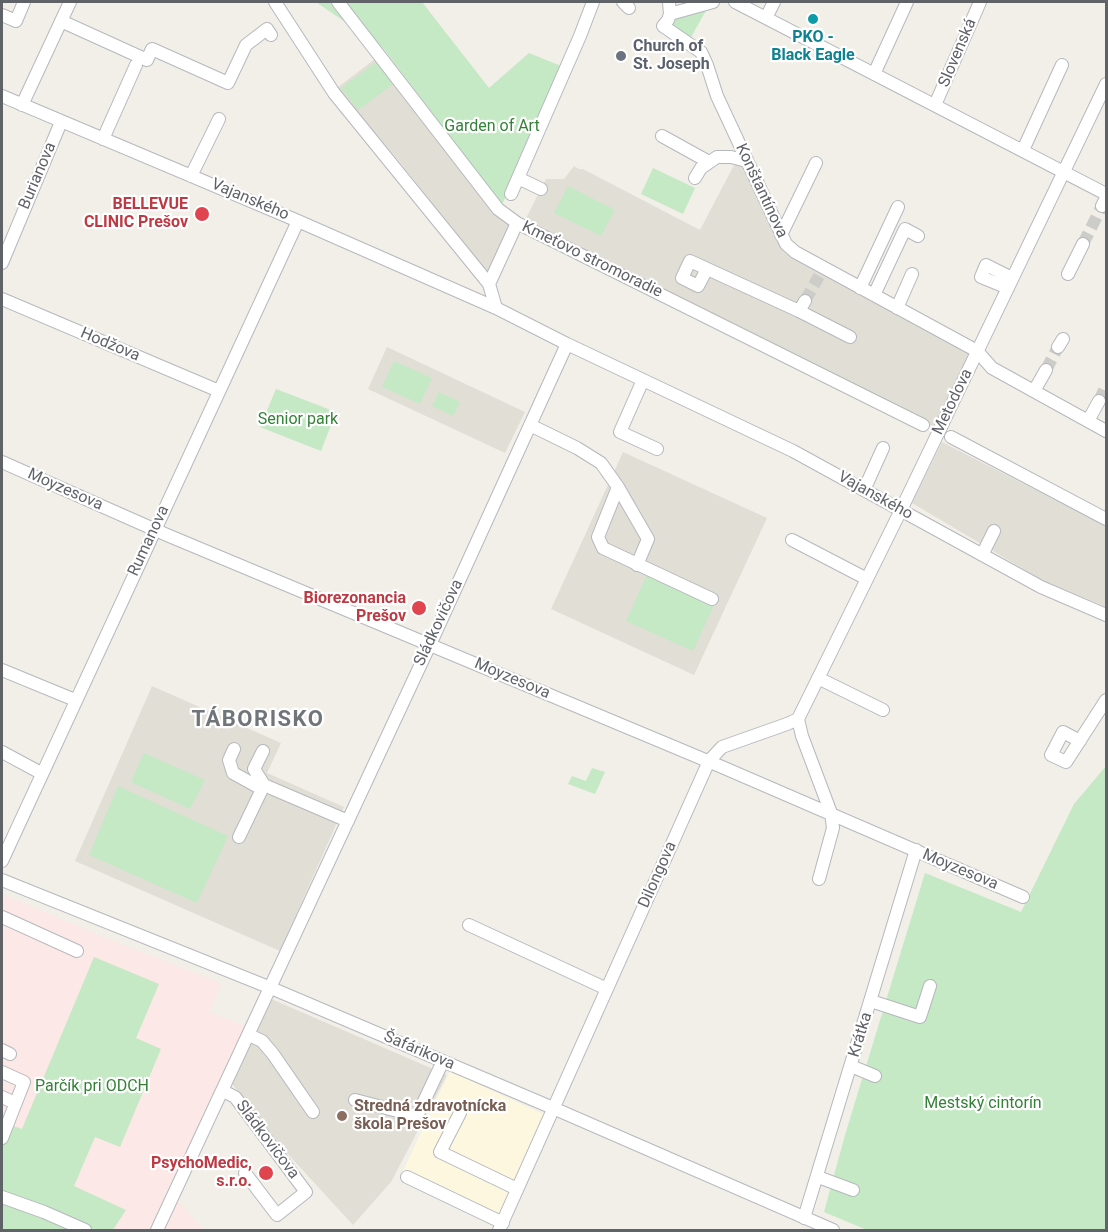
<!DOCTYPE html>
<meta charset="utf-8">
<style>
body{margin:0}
#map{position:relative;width:1108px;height:1232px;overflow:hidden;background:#f1efe8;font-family:Roboto,sans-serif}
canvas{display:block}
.frame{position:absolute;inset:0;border:3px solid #5f6368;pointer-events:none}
</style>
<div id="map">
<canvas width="1108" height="1232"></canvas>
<div class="frame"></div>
</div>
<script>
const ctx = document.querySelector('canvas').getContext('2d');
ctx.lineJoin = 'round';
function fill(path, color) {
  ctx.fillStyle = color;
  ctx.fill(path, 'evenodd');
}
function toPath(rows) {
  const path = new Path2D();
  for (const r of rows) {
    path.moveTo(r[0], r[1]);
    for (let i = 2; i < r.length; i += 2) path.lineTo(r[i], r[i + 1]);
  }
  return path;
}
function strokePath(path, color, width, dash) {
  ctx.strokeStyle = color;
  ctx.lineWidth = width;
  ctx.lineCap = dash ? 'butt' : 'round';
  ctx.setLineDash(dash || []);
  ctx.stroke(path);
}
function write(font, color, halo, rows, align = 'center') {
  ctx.font = font + ' Roboto,sans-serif';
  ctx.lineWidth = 4.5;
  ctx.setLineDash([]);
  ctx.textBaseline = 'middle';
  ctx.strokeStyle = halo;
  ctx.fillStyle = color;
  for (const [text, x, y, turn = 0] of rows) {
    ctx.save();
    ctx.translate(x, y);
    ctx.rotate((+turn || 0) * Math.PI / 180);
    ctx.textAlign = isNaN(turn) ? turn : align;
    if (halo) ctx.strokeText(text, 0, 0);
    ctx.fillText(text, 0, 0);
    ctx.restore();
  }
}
const commercial = toPath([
 [450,1071,545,1115,497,1220,401,1175]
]);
const education = toPath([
 [376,58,517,223,492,278,399,161,337,88],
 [740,159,783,251,792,258,970,353,971,356,935,430,522,226,546,179,564,179,574,166,579,169,583,169,700,230,733,167],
 [387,347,525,412,505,453,368,389],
 [942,442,1106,526,1106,607,1042,580,912,503],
 [623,452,767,518,694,675,551,609],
 [152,686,281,743,267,773,344,807,280,951,75,861],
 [269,998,447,1075,391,1182,353,1225,286,1152,229,1080]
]);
const medical = toPath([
 [2,894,123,945,221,983,210,1012,252,1029,173,1196,204,1230,2,1230]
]);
const green = toPath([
 [316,2,422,2,489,88,529,53,561,66,502,205,383,48],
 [708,7,690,39,673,28,674,18],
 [376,62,393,84,358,110,341,88],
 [653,168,695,188,683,214,641,194],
 [568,186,615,210,601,236,554,213],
 [394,361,432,378,420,404,382,387],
 [276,389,336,412,321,451,260,427],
 [439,392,460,402,453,416,432,406],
 [647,575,714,605,693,651,626,621],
 [144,753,205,780,190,809,131,782],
 [1106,766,1106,1230,867,1230,824,1212,845,1135,925,873,1021,912,1074,804],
 [592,768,605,772,595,794,568,784,572,776,586,781],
 [118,786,228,836,197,903,89,855],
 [94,957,159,984,136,1038,161,1049,120,1147,95,1137,74,1186,126,1210,113,1230,2,1230,2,1122,22,1129]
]);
const minorTunnel = toPath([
 [1083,244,1102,206],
 [805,301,819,276],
 [1046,370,1058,347],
 [1099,401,1106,386]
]);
const minor = toPath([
 [275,2,334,93,489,284,496,308],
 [338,2,498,209,517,223,923,425],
 [623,2,629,8],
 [669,2,670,14],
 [713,2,670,14,668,20,663,26,701,52,707,65,717,96,786,244,795,252,977,351,992,368,1106,431],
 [735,2,1106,194],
 [2,15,16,21,24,2],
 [766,18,774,2],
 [61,21,147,60,152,49,228,83,246,45,267,29,271,35],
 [874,74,907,2],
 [2,96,298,221,496,308,567,344,793,451,1041,587,1106,615],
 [22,105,70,2],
 [935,105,980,2],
 [662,136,709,162],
 [103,139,136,65],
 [1023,150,1062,65],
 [191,176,219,119],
 [518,178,541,189],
 [695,178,701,168,717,157,731,157,747,161],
 [511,194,580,36,593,2],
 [1102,206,1106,198],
 [781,235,816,163],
 [2,263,61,122],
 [707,269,698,286,682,278,690,261,799,311,805,301],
 [1068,274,1083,244],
 [489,284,517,223],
 [860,288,898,207],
 [1008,288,981,277,986,265,1012,278],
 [874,295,905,229,918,236],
 [2,299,219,391],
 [897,308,912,274],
 [799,311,850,337],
 [1058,347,1063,339],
 [643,380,620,432,657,449],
 [1034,391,1046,370],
 [1088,421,1099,401],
 [530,425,577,448,601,463,618,487,598,537,603,548,712,599],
 [951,437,1106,519],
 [2,462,167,535,722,767,1023,897],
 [618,487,648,539,637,565],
 [864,490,883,448],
 [792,540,867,579],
 [982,555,994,531],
 [2,670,75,700],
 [818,678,883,710],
 [798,719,901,510,1106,84],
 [798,719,802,736,831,813,833,828,819,879],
 [1080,741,1063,732,1051,755,1066,762,1106,700],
 [234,749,229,760,233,773,262,789],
 [263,751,254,769,264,785],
 [2,752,41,773],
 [239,837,264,785,348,821],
 [2,861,298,221],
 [2,880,271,988,553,1108,833,1230],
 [2,917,77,951],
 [469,925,607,989],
 [871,1001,920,1017,930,986],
 [249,1035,262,1041,273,1054,313,1112],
 [2,1050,10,1054],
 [851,1066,875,1076],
 [2,1072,24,1082,2,1138],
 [223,1091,235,1097,306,1192,277,1215,245,1173],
 [2,1097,15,1103],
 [355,1100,417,1116,443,1061],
 [460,1113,440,1152,517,1189],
 [407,1177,503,1223],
 [818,1177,853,1190],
 [2,1197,44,1212,85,1230],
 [804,1218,916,850],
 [157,1230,434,636,567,344],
 [499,1230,709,761,722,747,787,724,798,719]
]);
const markers = [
 [813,19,6,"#0f9aa8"],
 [621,56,6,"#6b7280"],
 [202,214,8,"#e0444e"],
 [419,608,8,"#e0444e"],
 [342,1116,6,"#8d6e63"],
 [266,1173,8,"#e0444e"]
];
const cultureNames = [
 ["PKO -",813,38],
 ["Black Eagle",813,56]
];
const worshipNames = [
 ["Church of",633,47],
 ["St. Joseph",633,65]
];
const streetNames = [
 ["Slovenská",958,53,-67],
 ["Burianova",38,176,-67],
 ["Konštantínova",761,191,65],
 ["Vajanského",250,200,23],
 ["Kmeťovo stromoradie",592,260,26],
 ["Hodžova",110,345,23],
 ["Metodova",953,402,-64],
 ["Moyzesova",65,490,24],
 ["Vajanského",875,496,29],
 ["Rumanova",149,541,-65],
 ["Sládkovičova",439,623,-65],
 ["Moyzesova",512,679,23],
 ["Moyzesova",960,870,23],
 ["Dilongova",658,875,-66],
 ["Krátka",861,1035,-73],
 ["Šafárikova",419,1051,23],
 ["Sládkovičova",267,1140,53]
];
const parkNames = [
 ["Garden of Art",492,127],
 ["Senior park",298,420],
 ["Parčík pri ODCH",92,1087],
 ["Mestský cintorín",983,1104]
];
const healthNames = [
 ["BELLEVUE",188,205],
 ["CLINIC Prešov",188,223],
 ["Biorezonancia",406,599],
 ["Prešov",406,617],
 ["PsychoMedic,",252,1164],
 ["s.r.o.",252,1182]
];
const educationNames = [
 ["Stredná zdravotnícka",354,1107],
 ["škola Prešov",354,1125]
];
const districtNames = [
 ["TÁBORISKO",258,720]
];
fill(commercial, '#fef7e0');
fill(education, '#e1ded6');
fill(medical, '#fce8e6');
fill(green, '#c5e8c5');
strokePath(minorTunnel, '#ccccc8', 12, [12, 6]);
strokePath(minor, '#b5b8bc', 14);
strokePath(minor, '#fff', 12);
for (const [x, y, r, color] of markers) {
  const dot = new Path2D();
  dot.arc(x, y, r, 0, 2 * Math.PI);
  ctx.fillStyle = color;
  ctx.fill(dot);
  strokePath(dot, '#fff', 2);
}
write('bold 16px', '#0d838f', '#fff', cultureNames);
write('bold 16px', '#5b616d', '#fff', worshipNames, 'left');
write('16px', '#5f6368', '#fff', streetNames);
write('16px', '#348238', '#fff', parkNames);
write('bold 16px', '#be3a42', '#fff', healthNames, 'right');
write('bold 16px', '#785e54', '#fff', educationNames, 'left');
ctx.letterSpacing = '1.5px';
write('bold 22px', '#70757a', '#fff', districtNames);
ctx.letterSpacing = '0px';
</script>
